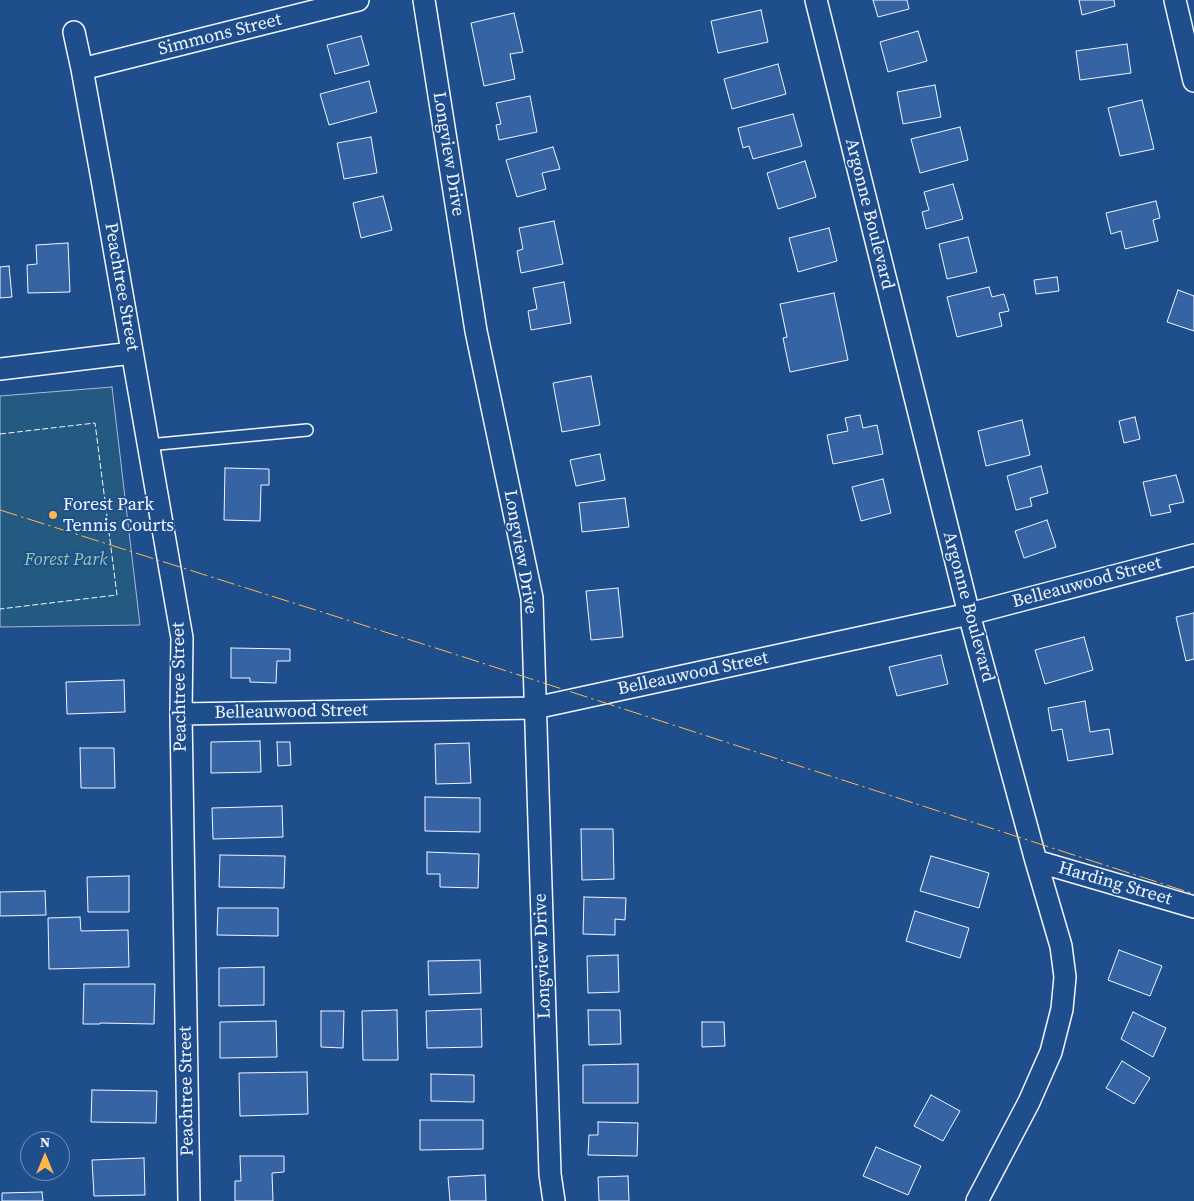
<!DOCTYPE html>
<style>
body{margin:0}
#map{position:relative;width:1194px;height:1201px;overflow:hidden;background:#1f4e8c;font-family:"Source Serif 4",serif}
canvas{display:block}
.north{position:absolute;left:20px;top:1131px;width:50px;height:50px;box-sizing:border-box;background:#1f4e8c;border:1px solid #7391ba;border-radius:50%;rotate:0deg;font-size:14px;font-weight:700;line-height:20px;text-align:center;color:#f2f6ff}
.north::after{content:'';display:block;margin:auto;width:18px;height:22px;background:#ffb74d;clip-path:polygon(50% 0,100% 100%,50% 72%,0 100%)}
</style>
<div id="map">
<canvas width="1194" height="1201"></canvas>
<div class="north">N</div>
</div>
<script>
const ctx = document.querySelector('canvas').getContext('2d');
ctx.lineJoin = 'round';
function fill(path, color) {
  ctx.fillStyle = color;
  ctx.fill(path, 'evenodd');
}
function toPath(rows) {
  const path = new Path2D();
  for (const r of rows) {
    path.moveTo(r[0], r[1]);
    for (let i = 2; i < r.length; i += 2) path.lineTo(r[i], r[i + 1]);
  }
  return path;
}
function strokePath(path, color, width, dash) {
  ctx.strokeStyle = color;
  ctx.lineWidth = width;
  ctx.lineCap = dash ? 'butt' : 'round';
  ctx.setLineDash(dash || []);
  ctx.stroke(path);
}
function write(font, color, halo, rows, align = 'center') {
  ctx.font = font + ' "Source Serif 4",serif';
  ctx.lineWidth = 4;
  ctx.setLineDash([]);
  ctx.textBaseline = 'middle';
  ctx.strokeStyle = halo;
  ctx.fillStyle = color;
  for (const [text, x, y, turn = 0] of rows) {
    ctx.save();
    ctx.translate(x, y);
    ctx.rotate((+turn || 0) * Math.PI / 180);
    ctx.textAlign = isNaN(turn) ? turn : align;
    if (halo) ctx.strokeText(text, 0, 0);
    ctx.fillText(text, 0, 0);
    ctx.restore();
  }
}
const green = toPath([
 [112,387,140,625,0,627,0,396,112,387]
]);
const building = toPath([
 [873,0,907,0,909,9,878,17,873,0],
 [1079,0,1114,0,1115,6,1082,15,1079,0],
 [761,10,768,42,718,53,711,21,761,10],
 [514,13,523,52,510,54,515,79,484,86,471,23,514,13],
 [918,31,927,61,888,72,880,42,918,31],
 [361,36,369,65,335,74,327,45,361,36],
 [1127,44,1131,73,1080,80,1076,51,1127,44],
 [778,64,786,94,732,109,724,79,778,64],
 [369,81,377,112,329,125,320,94,369,81],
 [935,85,941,117,903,124,897,92,935,85],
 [530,96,537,132,499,140,496,125,501,124,496,103,530,96],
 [1142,100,1154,149,1120,156,1108,108,1142,100],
 [793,114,802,146,753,159,749,146,743,148,738,128,793,114],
 [960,127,968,160,920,173,911,139,960,127],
 [371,137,377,173,344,179,337,143,371,137],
 [553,147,560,169,542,173,546,189,517,197,506,160,553,147],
 [805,161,816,197,778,209,767,173,805,161],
 [953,184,963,219,926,229,922,212,929,210,924,192,953,184],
 [383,196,392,230,361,238,353,203,383,196],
 [1156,201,1160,218,1153,220,1158,241,1125,249,1121,231,1111,234,1106,213,1156,201],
 [554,221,563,264,521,273,517,251,523,249,519,228,554,221],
 [829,228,837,261,798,272,789,238,829,228],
 [968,237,977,272,947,279,939,244,968,237],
 [68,243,70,292,28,293,27,265,37,264,36,245,68,243],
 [9,266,12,297,0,298,0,267,9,266],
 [1057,277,1059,291,1036,294,1034,280,1057,277],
 [564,282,571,323,531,330,528,311,537,309,533,288,564,282],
 [989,287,992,297,1004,294,1009,311,999,313,1002,326,957,337,947,297,989,287],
 [1178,290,1194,296,1194,331,1167,322,1178,290],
 [834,293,848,360,790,372,783,338,787,337,780,304,834,293],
 [591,376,600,425,562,432,553,383,591,376],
 [860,415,863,428,877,425,883,454,833,464,827,435,848,431,845,418,860,415],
 [1135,417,1140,439,1124,443,1119,421,1135,417],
 [1022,420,1030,455,986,466,978,431,1022,420],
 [600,454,605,480,576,486,570,460,600,454],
 [1041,466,1048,493,1030,498,1032,506,1016,510,1007,476,1041,466],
 [225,468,269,469,269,485,261,485,260,521,224,520,225,468],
 [1176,475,1184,502,1169,505,1171,512,1151,516,1143,482,1176,475],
 [883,479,891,513,861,521,852,487,883,479],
 [625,498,629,527,582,532,579,503,625,498],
 [1047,520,1056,547,1024,558,1015,531,1047,520],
 [618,588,623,637,591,640,586,591,618,588],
 [1194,613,1194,659,1186,661,1176,617,1194,613],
 [1084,637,1093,670,1045,684,1035,650,1084,637],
 [231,648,290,649,290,661,277,661,276,683,250,682,250,678,231,678,231,648],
 [941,655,948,684,897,696,889,667,941,655],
 [124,680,125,712,67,714,66,682,124,680],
 [1085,701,1090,732,1109,729,1113,754,1068,761,1062,729,1052,731,1048,708,1085,701],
 [260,741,261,772,211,773,211,742,260,741],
 [277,742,290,742,291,765,278,766,277,742],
 [469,743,471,783,436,784,435,744,469,743],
 [80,748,114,748,115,788,81,788,80,748],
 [425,797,480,798,480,832,425,831,425,797],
 [282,806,283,837,213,839,212,808,282,806],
 [581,829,613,829,614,879,582,880,581,829],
 [427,852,479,854,478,888,440,887,440,874,427,874,427,852],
 [220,855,285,856,284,888,219,887,220,855],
 [931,856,989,873,979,908,920,891,931,856],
 [129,876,129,912,88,912,87,877,129,876],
 [45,891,46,915,0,916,0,892,45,891],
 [584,897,626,898,625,920,615,919,615,935,583,934,584,897],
 [218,908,278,908,278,936,217,935,218,908],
 [915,911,969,928,960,958,906,941,915,911],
 [80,917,81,931,128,930,129,967,49,969,48,918,80,917],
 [1119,950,1162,966,1150,996,1108,980,1119,950],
 [618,955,619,992,588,993,587,956,618,955],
 [480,960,481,993,429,995,428,961,480,960],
 [264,967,264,1005,219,1006,219,968,264,967],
 [84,984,155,984,154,1024,100,1023,100,1024,83,1024,84,984],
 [481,1009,482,1047,427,1048,426,1011,481,1009],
 [397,1010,398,1060,363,1060,362,1011,397,1010],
 [588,1010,620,1010,621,1044,589,1045,588,1010],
 [321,1011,344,1011,343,1048,321,1047,321,1011],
 [1133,1012,1166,1028,1153,1057,1121,1039,1133,1012],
 [276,1021,277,1057,220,1058,220,1022,276,1021],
 [702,1022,724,1022,725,1046,702,1047,702,1022],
 [1122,1061,1150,1078,1134,1104,1106,1088,1122,1061],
 [638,1064,638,1103,583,1103,583,1065,638,1064],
 [307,1072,308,1114,240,1116,239,1073,307,1072],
 [431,1074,474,1075,474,1102,431,1101,431,1074],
 [92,1090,157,1091,156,1123,91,1122,92,1090],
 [931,1095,960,1111,943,1141,914,1126,931,1095],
 [420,1120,483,1120,483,1149,420,1150,420,1120],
 [598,1122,638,1123,637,1156,588,1155,589,1135,598,1135,598,1122],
 [876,1147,921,1166,908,1195,863,1176,876,1147],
 [240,1156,284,1156,284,1172,272,1173,273,1201,235,1201,235,1181,241,1181,240,1156],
 [144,1158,145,1195,94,1196,92,1160,144,1158],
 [485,1175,486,1201,450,1201,448,1177,485,1175],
 [628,1176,629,1201,599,1201,598,1177,628,1176],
 [42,1192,43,1201,2,1201,2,1193,42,1192]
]);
const service = toPath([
 [148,445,307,430]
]);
const minor = toPath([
 [424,0,476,331,532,598,550,1174,554,1201],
 [816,0,969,614,1036,861,1061,946,1065,977,1062,1009,1051,1052,1029,1102,977,1201],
 [1175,0,1194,81],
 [74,32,82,69,102,179,182,638,181,714,189,1201],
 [82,69,358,0],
 [0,369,132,353],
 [181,714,535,708,969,614,1194,555],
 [1036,861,1194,907]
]);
const fence = toPath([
 [0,434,95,423,117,595,0,609]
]);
const power = toPath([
 [0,510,445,651,1194,894]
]);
const markers = [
 [53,515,5,"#ffb74d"]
];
const streetNames = [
 ["Simmons Street",220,35,-14],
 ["Longview Drive",448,154,81],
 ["Argonne Boulevard",869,214,76],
 ["Peachtree Street",121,287,80],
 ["Longview Drive",520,552,80],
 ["Belleauwood Street",1087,583,-15],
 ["Argonne Boulevard",968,607,75],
 ["Belleauwood Street",693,674,-12],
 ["Peachtree Street",180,687,-91],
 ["Belleauwood Street",291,712,-1],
 ["Harding Street",1115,884,16],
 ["Longview Drive",543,956,-92],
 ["Peachtree Street",187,1091,-91]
];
const poiNames = [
 ["Forest Park",63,505],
 ["Tennis Courts",63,526]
];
const parkNames = [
 ["Forest Park",66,560]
];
fill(green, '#245a82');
strokePath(green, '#a8bbd7', 1);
fill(building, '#3563a3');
strokePath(building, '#f2f6ff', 1);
strokePath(service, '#f2f6ff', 14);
strokePath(minor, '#f2f6ff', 24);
strokePath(service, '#1f4e8c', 11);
strokePath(minor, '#1f4e8c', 21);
strokePath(fence, '#f2f6ff', 1, [6, 2.5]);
strokePath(power, '#ffb74d', 1, [18, 4, 2.5, 4]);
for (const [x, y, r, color] of markers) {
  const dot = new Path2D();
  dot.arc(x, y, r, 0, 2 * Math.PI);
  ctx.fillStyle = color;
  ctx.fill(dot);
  strokePath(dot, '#1f4e8c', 2);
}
write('18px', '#f2f6ff', '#1f4e8c', streetNames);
write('18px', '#f2f6ff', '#1f4e8c', poiNames, 'left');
write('italic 18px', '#97c8a6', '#1f4e8c', parkNames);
</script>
